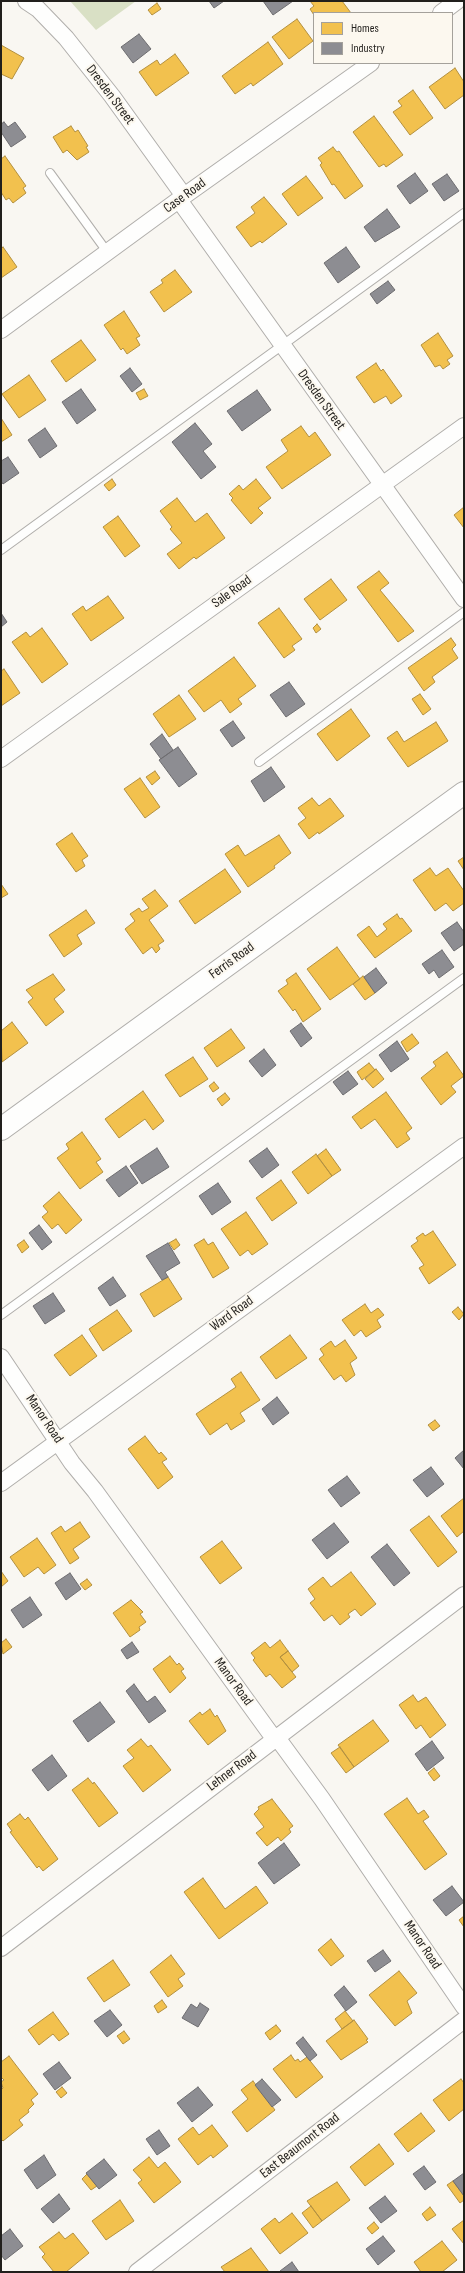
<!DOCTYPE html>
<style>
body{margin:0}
#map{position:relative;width:465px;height:2273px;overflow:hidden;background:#f9f7f2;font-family:"Sofia Sans Condensed",sans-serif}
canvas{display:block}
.frame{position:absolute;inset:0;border:2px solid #211f1c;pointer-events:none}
.legend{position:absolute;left:313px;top:12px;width:140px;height:52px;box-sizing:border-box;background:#fcf8ef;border:1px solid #a4a19b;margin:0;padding:5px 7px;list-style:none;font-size:12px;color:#211f1c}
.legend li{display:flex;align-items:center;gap:8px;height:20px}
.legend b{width:20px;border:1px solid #a4a19b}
</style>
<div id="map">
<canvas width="465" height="2273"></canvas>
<div class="frame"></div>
<ul class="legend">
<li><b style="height:11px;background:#f2c14e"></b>Homes</li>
<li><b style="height:11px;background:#8d8d92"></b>Industry</li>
</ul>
</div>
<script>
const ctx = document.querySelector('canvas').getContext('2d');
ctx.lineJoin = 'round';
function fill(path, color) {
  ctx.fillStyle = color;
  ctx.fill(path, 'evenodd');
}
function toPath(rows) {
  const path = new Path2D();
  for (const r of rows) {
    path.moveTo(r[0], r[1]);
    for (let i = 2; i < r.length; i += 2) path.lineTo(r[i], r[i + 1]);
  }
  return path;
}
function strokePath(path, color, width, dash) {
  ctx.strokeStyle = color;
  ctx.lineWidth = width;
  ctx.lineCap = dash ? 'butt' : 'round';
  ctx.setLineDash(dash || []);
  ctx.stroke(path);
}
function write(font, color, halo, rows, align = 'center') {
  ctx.font = font + ' "Sofia Sans Condensed",sans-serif';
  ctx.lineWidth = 4;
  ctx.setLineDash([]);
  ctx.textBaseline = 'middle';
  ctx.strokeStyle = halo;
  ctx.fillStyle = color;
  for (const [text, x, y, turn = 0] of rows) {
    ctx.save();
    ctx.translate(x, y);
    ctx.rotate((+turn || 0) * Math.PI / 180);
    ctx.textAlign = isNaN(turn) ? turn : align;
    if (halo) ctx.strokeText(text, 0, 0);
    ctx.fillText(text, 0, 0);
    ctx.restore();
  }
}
const green = toPath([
 [70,1,136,1,96,30]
]);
const homes = toPath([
 [310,1,342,1,351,13,314,13,314,15,310,9,314,6,310,1],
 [157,3,161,9,152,15,148,10,157,3],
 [297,19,313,41,289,59,272,37,297,19],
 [268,42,283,64,253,86,251,83,235,94,222,76,268,42],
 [1,45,24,58,12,79,1,74,1,45],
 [175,54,189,73,156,96,139,72,157,60,160,65,175,54],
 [455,68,464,82,464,95,445,109,429,87,455,68],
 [413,90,433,118,410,135,393,112,402,106,398,101,413,90],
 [374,116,403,155,386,167,384,164,379,167,353,132,374,116],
 [71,126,75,132,78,130,88,146,86,147,89,152,77,160,67,150,63,153,53,137,71,126],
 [333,147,337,152,339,151,363,186,345,199,334,184,332,185,320,165,322,163,318,158,333,147],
 [5,156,26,186,23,188,26,193,13,203,9,198,6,200,1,192,1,159,5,156],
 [306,176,323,198,298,216,282,194,306,176],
 [264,197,287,224,262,243,260,241,251,247,236,227,255,213,251,207,264,197],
 [3,247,17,267,1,278,1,249,3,247],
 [175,270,192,292,164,312,150,292,163,283,161,280,175,270],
 [124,311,140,336,136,338,140,345,127,354,123,348,121,350,104,325,124,311],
 [438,333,453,356,447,360,450,364,443,369,440,365,435,367,421,345,438,333],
 [81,340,96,360,66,382,51,361,81,340],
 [376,363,381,371,383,369,402,396,391,404,386,396,374,403,356,377,376,363],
 [29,375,46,400,19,418,2,394,29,375],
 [144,389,148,396,140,400,136,393,144,389],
 [1,418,12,435,1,442,1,418],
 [301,426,309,437,315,432,331,455,282,489,266,467,288,451,281,440,301,426],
 [112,479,116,485,109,491,104,485,112,479],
 [256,479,271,498,258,508,263,513,251,524,231,500,233,498,229,494,239,485,243,490,256,479],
 [177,498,195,522,207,513,225,538,196,559,194,557,179,569,167,554,182,543,170,529,172,527,160,511,177,498],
 [464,507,464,528,454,515,464,507],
 [118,516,140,546,125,557,103,527,118,516],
 [379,571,389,583,380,590,414,631,398,642,357,587,379,571],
 [331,579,347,600,320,620,304,599,331,579],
 [108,596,124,618,91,641,72,614,83,606,86,611,108,596],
 [279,608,302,639,292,646,295,650,284,658,258,623,279,608],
 [317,624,321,629,316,633,313,628,317,624],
 [42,628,68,664,42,683,12,642,26,632,30,637,42,628],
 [451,638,456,645,452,649,458,658,432,677,435,682,424,691,408,668,451,638],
 [234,657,256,686,238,699,242,704,230,713,221,700,204,712,188,691,234,657],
 [4,669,20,693,1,706,1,671,4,669],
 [420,694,431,709,423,715,412,699,420,694],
 [179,695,196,719,169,737,153,714,179,695],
 [351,709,370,736,337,761,317,734,351,709],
 [436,722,448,741,408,767,387,738,397,731,404,742,436,722],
 [155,771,160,778,152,785,146,777,155,771],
 [140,778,160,807,145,818,124,789,140,778],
 [312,798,319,806,330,798,344,816,319,834,318,832,309,839,298,824,306,818,298,808,312,798],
 [72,833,88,856,82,860,85,866,76,872,56,844,72,833],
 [279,835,291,853,274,866,275,868,248,887,225,854,238,845,245,856,279,835],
 [464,857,464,870,458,861,464,857],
 [430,868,436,876,448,868,464,891,464,903,453,911,446,903,435,911,413,880,430,868],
 [225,869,241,892,195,924,179,901,225,869],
 [1,884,8,894,1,898,1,884],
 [155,890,168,906,149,920,164,941,158,945,160,949,156,953,152,947,143,954,125,929,135,921,130,914,139,908,142,912,149,908,142,899,155,890],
 [86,910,95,923,77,935,82,944,64,957,49,935,86,910],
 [397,914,400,919,402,918,412,931,375,958,357,935,369,926,377,937,387,929,383,924,397,914],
 [337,947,360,979,330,1000,307,969,337,947],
 [296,973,321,1009,303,1022,295,1009,293,1011,278,991,288,984,286,980,296,973],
 [53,974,65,990,54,999,64,1012,46,1026,28,1002,33,998,26,990,53,974],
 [363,976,375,993,365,1000,353,984,363,976],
 [12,1022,28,1043,2,1062,1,1031,12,1022],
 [231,1029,245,1048,217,1067,204,1048,231,1029],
 [412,1034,419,1043,407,1052,401,1042,412,1034],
 [447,1052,464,1076,451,1086,456,1092,441,1105,421,1078,436,1066,433,1062,447,1052],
 [193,1057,208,1079,180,1097,165,1075,193,1057],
 [369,1063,375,1070,362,1080,357,1072,369,1063],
 [376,1069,384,1079,373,1088,365,1079,376,1069],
 [214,1082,219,1088,213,1092,209,1086,214,1082],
 [143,1091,164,1121,153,1130,145,1119,119,1138,105,1119,143,1091],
 [386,1092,412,1128,406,1133,410,1139,397,1148,375,1119,361,1129,352,1117,386,1092],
 [225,1093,230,1099,222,1106,217,1099,225,1093],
 [82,1132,101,1159,96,1162,103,1172,80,1189,57,1158,69,1149,66,1144,82,1132],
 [326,1149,341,1170,332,1176,317,1156,326,1149],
 [316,1154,332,1176,308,1194,292,1172,316,1154],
 [281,1180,297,1203,272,1221,256,1198,281,1180],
 [59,1192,82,1220,66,1234,58,1224,52,1229,42,1217,48,1212,43,1206,59,1192],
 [246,1212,268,1244,252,1255,248,1250,240,1256,221,1229,246,1212],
 [433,1231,456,1265,429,1284,419,1268,424,1265,411,1246,418,1241,416,1238,423,1233,425,1236,433,1231],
 [176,1239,180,1245,174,1250,169,1243,176,1239],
 [204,1239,208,1245,213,1242,229,1268,213,1278,194,1245,204,1239],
 [24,1240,29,1247,22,1253,17,1245,24,1240],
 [168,1277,182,1299,154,1317,140,1294,168,1277],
 [365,1304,371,1313,378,1308,384,1315,377,1320,381,1327,366,1337,361,1330,354,1336,342,1320,365,1304],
 [458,1307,464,1314,459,1320,452,1312,458,1307],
 [117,1310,132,1331,103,1351,89,1329,117,1310],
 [82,1335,97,1356,70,1376,54,1355,82,1335],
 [290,1335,307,1358,276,1379,260,1357,290,1335],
 [345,1340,357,1358,350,1363,355,1375,346,1382,341,1375,334,1380,319,1359,324,1355,320,1349,331,1341,335,1347,345,1340],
 [241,1372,260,1400,240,1413,245,1421,231,1430,227,1423,210,1435,196,1414,236,1387,231,1379,241,1372],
 [435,1420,440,1426,433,1431,428,1425,435,1420],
 [145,1436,159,1454,161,1452,167,1459,162,1462,173,1477,158,1489,128,1449,145,1436],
 [464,1498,464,1531,457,1537,441,1516,464,1498],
 [429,1516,457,1552,438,1567,410,1530,429,1516],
 [80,1522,90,1537,73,1549,79,1558,70,1564,51,1533,61,1526,65,1532,80,1522],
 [37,1538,56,1565,44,1574,38,1567,24,1577,10,1557,37,1538],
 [222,1541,242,1568,220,1584,200,1557,222,1541],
 [1,1571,8,1581,1,1587,1,1571],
 [351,1572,376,1604,361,1616,355,1609,348,1614,350,1617,340,1625,332,1615,324,1621,310,1603,315,1599,308,1589,323,1577,331,1587,351,1572],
 [87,1579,92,1585,85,1590,80,1584,87,1579],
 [131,1600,143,1612,140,1614,146,1622,139,1627,140,1630,130,1637,113,1613,131,1600],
 [6,1639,12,1647,3,1654,1,1643,6,1639],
 [280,1640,288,1651,280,1657,296,1677,282,1688,270,1674,266,1677,253,1660,255,1658,251,1653,265,1642,270,1648,280,1640],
 [288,1651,299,1666,292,1672,280,1657,288,1651],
 [170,1656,177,1665,179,1663,184,1669,181,1671,186,1678,170,1693,153,1669,170,1656],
 [413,1695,418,1702,426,1697,446,1725,430,1738,421,1725,416,1729,399,1705,413,1695],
 [210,1709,215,1717,217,1715,226,1731,208,1745,189,1721,200,1712,202,1715,210,1709],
 [373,1720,389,1741,354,1767,338,1745,373,1720],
 [141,1739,148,1747,151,1745,171,1770,143,1792,123,1766,134,1758,127,1750,141,1739],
 [340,1747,354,1767,346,1773,331,1753,340,1747],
 [434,1768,440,1776,434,1781,428,1773,434,1768],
 [88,1778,93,1784,94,1782,118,1813,99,1827,72,1790,88,1778],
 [407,1798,418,1814,424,1810,429,1817,423,1821,447,1854,425,1870,384,1814,407,1798],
 [272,1799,293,1826,289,1829,291,1832,281,1841,278,1837,267,1846,256,1833,264,1827,254,1814,259,1809,258,1807,272,1799],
 [20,1814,25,1820,28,1817,58,1859,43,1871,39,1866,37,1868,10,1832,12,1831,7,1824,20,1814],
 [203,1878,225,1909,256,1886,268,1903,219,1939,184,1892,203,1878],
 [464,1916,464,1927,459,1920,464,1916],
 [331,1939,344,1956,331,1966,318,1950,331,1939],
 [171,1955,185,1974,178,1979,183,1986,168,1997,150,1972,171,1955],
 [113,1960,130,1985,104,2002,87,1978,113,1960],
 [399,1971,417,1993,407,2001,412,2013,395,2026,369,1995,399,1971],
 [162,2000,167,2007,158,2013,154,2006,162,2000],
 [345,2011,353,2021,342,2029,335,2019,345,2011],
 [53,2012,69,2034,59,2041,53,2034,39,2045,28,2030,53,2012],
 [354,2020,368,2039,366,2040,368,2042,341,2060,326,2041,354,2020],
 [276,2025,281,2031,270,2040,265,2033,276,2025],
 [124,2031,130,2039,123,2044,117,2036,124,2031],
 [291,2055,295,2061,298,2059,300,2062,307,2057,323,2077,296,2098,273,2069,291,2055],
 [9,2056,38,2094,31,2100,34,2104,28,2110,29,2112,19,2120,23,2125,3,2141,1,2139,1,2090,3,2088,1,2082,4,2080,1,2077,1,2062,9,2056],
 [461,2079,464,2083,464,2109,449,2121,433,2100,461,2079],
 [253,2081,275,2110,247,2132,232,2112,248,2099,241,2090,253,2081],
 [62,2087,67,2093,61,2098,56,2092,62,2087],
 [421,2113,435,2131,408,2152,394,2134,421,2113],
 [212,2125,228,2146,213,2158,211,2155,198,2165,178,2139,193,2127,199,2135,212,2125],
 [379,2144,394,2164,365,2186,350,2167,379,2144],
 [149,2157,158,2168,165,2162,181,2182,154,2203,138,2183,142,2180,133,2170,149,2157],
 [87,2174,97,2186,91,2190,82,2179,87,2174],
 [453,2181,464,2196,464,2200,460,2203,447,2185,453,2181],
 [337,2182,350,2200,322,2221,307,2201,337,2182],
 [120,2200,134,2221,106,2240,92,2221,120,2200],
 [311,2206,322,2221,313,2228,302,2213,311,2206],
 [430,2207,436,2215,427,2221,422,2214,430,2207],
 [292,2213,308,2233,280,2254,261,2229,275,2218,279,2223,292,2213],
 [464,2220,464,2244,452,2229,464,2220],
 [374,2222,379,2228,372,2234,367,2228,374,2222],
 [59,2232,65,2239,73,2233,89,2253,66,2272,54,2272,42,2257,45,2254,39,2247,59,2232],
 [442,2241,457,2260,442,2272,421,2272,414,2262,442,2241],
 [251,2248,269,2272,225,2272,221,2267,251,2248]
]);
const industry = toPath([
 [209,1,224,1,214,8,209,1],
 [263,1,293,1,273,15,263,1],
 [139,34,151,49,133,63,121,47,139,34],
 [4,122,8,127,15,122,26,137,11,147,1,132,1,124,4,122],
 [415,173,428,191,410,204,397,186,415,173],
 [447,174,459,191,444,201,432,184,447,174],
 [387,209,400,227,375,242,364,227,387,209],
 [346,247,360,267,338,283,324,263,346,247],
 [388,281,395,290,377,304,370,294,388,281],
 [130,368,142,384,132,392,120,376,130,368],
 [81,389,96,410,77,424,62,402,81,389],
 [257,390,271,410,242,431,227,411,257,390],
 [195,423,212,444,203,451,216,467,201,479,172,442,195,423],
 [45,428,57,446,40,458,28,440,45,428],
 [8,457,19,473,3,484,1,481,1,461,8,457],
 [1,613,7,622,1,627,1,613],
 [289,682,305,704,286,717,270,695,289,682],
 [233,721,245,738,232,747,220,730,233,721],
 [162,734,173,750,161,759,150,744,162,734],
 [178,747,197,774,179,787,159,760,178,747],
 [271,767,285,787,264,802,251,781,271,767],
 [457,922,464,932,464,944,454,951,441,933,457,922],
 [442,950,454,967,439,978,434,970,429,974,422,964,442,950],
 [376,968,387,983,375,993,364,977,376,968],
 [301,1023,312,1038,301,1047,290,1031,301,1023],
 [397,1041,409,1059,391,1072,379,1055,397,1041],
 [264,1049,276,1065,262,1077,249,1061,264,1049],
 [348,1071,358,1084,343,1095,333,1082,348,1071],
 [157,1148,169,1167,142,1184,130,1166,157,1148],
 [267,1148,279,1165,262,1178,249,1161,267,1148],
 [126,1166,138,1183,119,1197,106,1180,126,1166],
 [218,1183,231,1202,212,1215,199,1196,218,1183],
 [39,1225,52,1242,42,1250,29,1233,39,1225],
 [168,1243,180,1263,165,1272,168,1277,162,1280,146,1256,168,1243],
 [113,1277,126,1296,110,1306,98,1288,113,1277],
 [53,1293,65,1311,45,1324,33,1306,53,1293],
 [277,1397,289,1413,273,1425,262,1409,277,1397],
 [464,1450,464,1469,455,1458,464,1450],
 [431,1467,444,1484,427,1497,413,1480,431,1467],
 [347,1476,360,1493,341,1507,328,1490,347,1476],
 [334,1523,349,1542,327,1559,312,1540,334,1523],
 [387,1544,410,1573,394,1586,371,1557,387,1544],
 [70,1573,81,1589,66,1600,55,1583,70,1573],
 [30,1597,42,1615,23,1628,11,1610,30,1597],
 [132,1642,139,1652,127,1659,121,1650,132,1642],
 [134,1684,147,1702,155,1696,166,1711,149,1723,126,1691,134,1684],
 [100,1702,115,1722,88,1742,73,1721,100,1702],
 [432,1741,444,1758,427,1771,415,1754,432,1741],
 [52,1755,67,1776,48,1791,32,1770,52,1755],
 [284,1843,300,1865,274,1884,258,1863,284,1843],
 [452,1886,464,1902,446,1916,433,1900,452,1886],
 [383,1950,391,1961,375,1972,367,1961,383,1950],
 [344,1986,357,2002,346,2011,334,1995,344,1986],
 [200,2003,209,2009,198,2027,182,2018,191,2004,197,2008,200,2003],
 [110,2010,122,2025,107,2037,94,2021,110,2010],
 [303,2037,317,2055,310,2061,296,2043,303,2037],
 [59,2062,71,2078,55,2090,43,2074,59,2062],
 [262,2079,281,2100,272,2107,255,2085,262,2079],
 [198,2087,213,2105,192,2122,177,2103,198,2087],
 [159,2130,170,2146,157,2155,146,2139,159,2130],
 [44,2155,56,2175,37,2189,24,2170,44,2155],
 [104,2159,117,2175,99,2189,86,2173,104,2159],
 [424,2166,436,2182,425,2190,413,2174,424,2166],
 [464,2173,464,2196,453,2181,464,2173],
 [59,2194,70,2209,53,2223,41,2209,59,2194],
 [385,2196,397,2211,381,2223,369,2208,385,2196],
 [10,2229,23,2246,5,2260,1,2255,1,2236,10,2229],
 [383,2236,395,2251,378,2265,366,2249,383,2236],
 [292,2262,299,2272,281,2272,280,2271,292,2262]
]);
const lane = toPath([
 [50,173,108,253],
 [1,550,464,213],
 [259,762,464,612],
 [1,1315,464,978]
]);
const street = toPath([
 [26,1,38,9,66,38,112,96,184,196],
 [441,13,457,1],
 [179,200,464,599],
 [1,330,184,196,371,63],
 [1,759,464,426],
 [1,1357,72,1463,95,1491,270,1733,281,1743,322,1799,464,2007],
 [1,1483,464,1146],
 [1,1948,464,1595],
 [137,2272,464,2020]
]);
const secondary = toPath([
 [1,1129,464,793]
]);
const streetNames = [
 ["Dresden Street",110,95,53],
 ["Case Road",185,196,-36],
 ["Dresden Street",321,400,54],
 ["Sale Road",232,592,-36],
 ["Ferris Road",232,961,-36],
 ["Ward Road",232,1314,-36],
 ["Manor Road",44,1419,56],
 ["Manor Road",233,1682,54],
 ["Lehner Road",232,1771,-37],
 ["Manor Road",422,1945,56],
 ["East Beaumont Road",300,2146,-38]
];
fill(green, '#d9e0c5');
fill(homes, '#f2c14e');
strokePath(homes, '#b3903f', 1);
fill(industry, '#8d8d92');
strokePath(industry, '#6d6c6f', 1);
strokePath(lane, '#b0aeab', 10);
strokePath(street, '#b0aeab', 18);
strokePath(secondary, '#b0aeab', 24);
strokePath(lane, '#fefefd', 8);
strokePath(street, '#fefefd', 16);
strokePath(secondary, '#fefefd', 22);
write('14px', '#211f1c', '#fcf8ef', streetNames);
</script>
